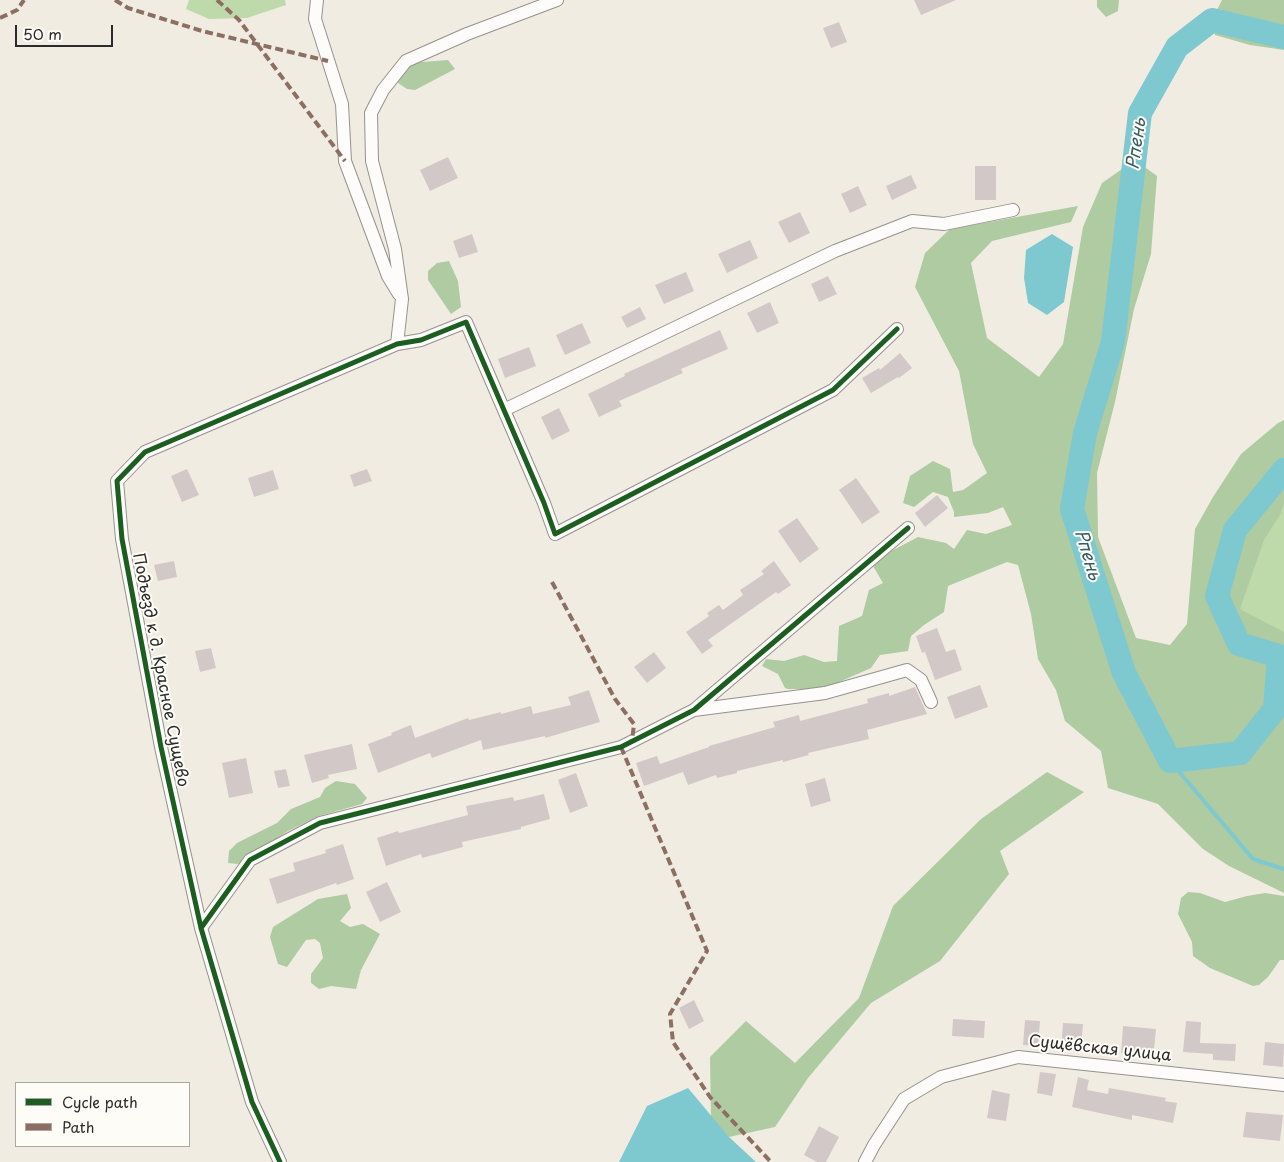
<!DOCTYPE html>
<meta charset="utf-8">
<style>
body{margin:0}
#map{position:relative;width:1284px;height:1162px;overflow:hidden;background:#f1ece2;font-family:"Playpen Sans",sans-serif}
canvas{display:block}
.legend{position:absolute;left:15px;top:1082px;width:175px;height:65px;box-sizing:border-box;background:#fdfcf7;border:1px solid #a9a8a5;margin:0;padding:6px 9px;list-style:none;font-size:15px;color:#2b2b2b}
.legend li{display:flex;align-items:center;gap:10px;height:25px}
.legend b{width:25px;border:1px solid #a9a8a5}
.scale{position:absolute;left:15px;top:25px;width:98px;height:22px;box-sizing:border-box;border:2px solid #2b2b2b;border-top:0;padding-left:6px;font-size:15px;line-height:18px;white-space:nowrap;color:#2b2b2b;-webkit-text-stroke:4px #fdfcf7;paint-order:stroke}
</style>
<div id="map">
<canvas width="1284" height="1162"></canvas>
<ul class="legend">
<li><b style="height:6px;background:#1b5e20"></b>Cycle path</li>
<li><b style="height:6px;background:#8d6e63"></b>Path</li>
</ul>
<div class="scale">50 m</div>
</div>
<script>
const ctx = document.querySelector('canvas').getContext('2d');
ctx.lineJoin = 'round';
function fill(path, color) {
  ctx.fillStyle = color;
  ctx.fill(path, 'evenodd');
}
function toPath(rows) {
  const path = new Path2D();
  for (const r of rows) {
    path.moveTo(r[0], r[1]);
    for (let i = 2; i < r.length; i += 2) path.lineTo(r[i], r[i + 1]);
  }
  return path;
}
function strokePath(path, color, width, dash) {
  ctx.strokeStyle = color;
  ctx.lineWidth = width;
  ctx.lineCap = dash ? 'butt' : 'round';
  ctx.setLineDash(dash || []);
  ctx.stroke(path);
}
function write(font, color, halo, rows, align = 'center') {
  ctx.font = font + ' "Playpen Sans",sans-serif';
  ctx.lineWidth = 4;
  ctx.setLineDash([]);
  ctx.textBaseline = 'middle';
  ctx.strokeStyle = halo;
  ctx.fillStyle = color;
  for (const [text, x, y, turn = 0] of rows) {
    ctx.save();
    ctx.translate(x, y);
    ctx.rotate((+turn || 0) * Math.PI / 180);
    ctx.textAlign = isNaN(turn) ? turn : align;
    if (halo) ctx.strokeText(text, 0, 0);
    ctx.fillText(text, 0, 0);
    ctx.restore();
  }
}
const green = toPath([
 [189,0,285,0,286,5,247,18,209,19,186,9],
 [1284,460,1284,820,1192,714]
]);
const forest = toPath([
 [1097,0,1119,0,1118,11,1106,17,1097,7],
 [1222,0,1284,0,1284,50,1250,45,1215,35,1212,20],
 [448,60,455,69,415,90,407,89,395,81,410,63],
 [1135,160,1157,176,1151,254,1134,309,1115,402,1097,473,1098,537,1136,638,1170,645,1187,624,1195,529,1213,497,1241,454,1278,423,1284,420,1284,503,1281,513,1264,540,1240,609,1284,632,1284,893,1229,866,1203,849,1158,804,1108,788,1101,751,1065,721,1056,690,1038,659,1031,614,1018,565,1007,562,948,586,944,612,924,625,911,636,908,651,880,655,871,668,830,686,811,689,788,689,785,688,778,674,762,666,766,659,784,661,804,655,824,662,837,661,839,626,862,616,869,590,883,583,873,566,878,558,918,537,946,543,954,549,967,530,986,534,1012,525,1003,507,988,513,954,517,954,512,948,497,933,492,914,507,903,503,910,476,933,461,950,469,953,492,963,490,987,473,973,444,959,371,915,287,925,253,950,229,1078,206,1071,222,992,241,971,263,987,338,1039,377,1063,344,1083,227,1102,183],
 [449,261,458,281,461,307,451,314,428,280,428,271,437,263],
 [1047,772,1084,792,1000,851,1009,874,940,961,871,1003,808,1078,775,1127,729,1137,711,1117,710,1057,746,1021,795,1063,859,998,893,906,981,819],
 [336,781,355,784,367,798,362,804,319,816,288,831,238,864,228,863,229,851,237,843,277,823,291,809,320,797,325,788],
 [1188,892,1200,893,1225,902,1247,896,1265,893,1284,896,1284,960,1280,960,1268,977,1259,985,1253,986,1210,968,1193,956,1192,942,1178,914,1181,898],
 [347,894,351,908,340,921,350,927,363,924,380,934,361,970,356,989,331,986,319,989,311,983,311,974,323,958,320,943,315,939,306,940,287,967,278,964,270,937,273,927,318,899]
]);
const water = toPath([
 [1052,234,1073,247,1064,302,1047,315,1028,303,1024,278,1026,250],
 [688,1088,729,1137,756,1162,619,1162,647,1106]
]);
const stream = toPath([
 [1275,709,1284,706],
 [1170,761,1253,859,1284,869]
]);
const river = toPath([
 [1284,37,1212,20,1177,47,1140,113,1113,342,1085,433,1072,509,1124,673,1170,761,1240,753,1275,709,1279,656,1239,644,1217,596,1235,530,1284,470]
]);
const building = toPath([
 [914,0,956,0,921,15],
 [839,22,847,42,831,48,823,28],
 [448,157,458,178,430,191,420,170],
 [975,166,996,166,996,200,975,200],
 [911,175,917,188,892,200,886,186],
 [858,186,867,205,850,213,841,194],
 [800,212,810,233,789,243,778,222],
 [472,234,478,252,459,258,453,241],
 [750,240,758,258,727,273,718,254],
 [686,272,694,291,664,304,655,285],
 [828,276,837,294,819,302,811,284],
 [770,302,779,323,757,333,747,313],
 [640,307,646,319,627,328,621,317],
 [582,323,591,343,565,355,556,335],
 [720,330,728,349,681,369,683,373,619,401,622,406,599,417,588,394,625,376,624,374],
 [529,347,536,366,505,378,498,359],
 [900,353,912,368,899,378,898,377,871,393,862,378,879,368,880,370],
 [559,408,570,431,552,440,541,417],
 [187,469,199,495,182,502,171,476],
 [367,469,372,481,354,487,350,475],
 [273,470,279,489,254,497,248,478],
 [856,478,880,512,862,524,839,490],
 [937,495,948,508,925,527,915,513],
 [797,518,819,549,800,563,778,531],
 [174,561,177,577,158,581,154,565],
 [774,561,791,585,778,594,776,592,708,640,713,646,702,654,686,632,709,616,707,613,719,605,723,610,743,595,740,590,764,574,761,571],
 [937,628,946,652,955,649,962,670,935,680,925,652,922,653,916,636],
 [211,648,216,668,200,672,195,651],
 [654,652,666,668,647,683,634,667],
 [980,685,988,707,955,719,947,697],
 [915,687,927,714,867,730,869,739,808,753,809,755,783,762,783,760,737,771,737,773,717,778,716,775,688,785,683,772,644,786,636,763,657,756,660,764,709,747,709,746,775,727,773,722,799,715,800,721,868,703,867,699,889,693,889,696],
 [589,690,600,722,545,738,545,736,483,750,481,740,432,758,430,753,378,773,368,744,392,735,391,733,411,725,415,738,468,718,469,720,501,712,501,714,531,706,533,714,571,705,568,697],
 [352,744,357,769,328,775,329,778,312,783,304,755],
 [246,758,253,793,229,798,222,763],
 [286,769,290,786,278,788,274,771],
 [576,773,588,806,570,813,558,780],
 [825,778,831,801,811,807,805,784],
 [544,794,550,819,521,827,521,829,462,842,463,847,422,858,421,854,386,866,377,838,398,831,399,833,468,815,466,806,513,797,514,801],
 [343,844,354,879,337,885,336,883,277,904,269,879,295,871,293,863,326,853,325,850],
 [387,882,401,912,380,922,366,892],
 [694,1000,704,1021,689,1029,679,1008],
 [953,1019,985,1021,984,1038,952,1036],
 [1025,1020,1040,1021,1038,1046,1023,1045],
 [1186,1021,1201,1022,1200,1043,1236,1044,1235,1061,1213,1060,1213,1054,1183,1052],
 [1063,1023,1083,1024,1081,1048,1061,1048],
 [1123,1026,1156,1029,1154,1050,1148,1049,1147,1054,1121,1053],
 [1265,1042,1284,1044,1283,1067,1263,1065],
 [1040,1072,1056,1074,1052,1096,1037,1093],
 [1078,1077,1089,1080,1087,1090,1108,1094,1109,1088,1166,1098,1165,1101,1177,1103,1173,1123,1132,1115,1132,1120,1072,1107],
 [992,1090,1010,1094,1006,1121,987,1118],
 [1246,1112,1283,1115,1280,1141,1243,1137],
 [819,1126,839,1137,826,1162,817,1162,804,1155]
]);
const street = toPath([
 [317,0,315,19,342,104,345,161,388,276,399,294],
 [397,344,402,299,395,249,372,161,371,113,383,90,406,61,467,34,557,0],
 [504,410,835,251,912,221,944,224,1013,210],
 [694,710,825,693,907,670,921,680,931,702],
 [201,928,250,860,320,823,621,747,694,710,908,528],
 [280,1162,252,1102,201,928,161,747,122,539,117,481,145,452,397,344,421,340,466,322,544,503,555,534,833,390,897,329],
 [865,1162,874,1145,904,1099,941,1077,1018,1057,1284,1085]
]);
const quiet = toPath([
 [115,0,128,8,202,31,328,61],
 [217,0,239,20,345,161],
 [0,18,17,10,24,0],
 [552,582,615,699,634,724,632,741],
 [621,747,707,951,670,1014,673,1042,710,1097,771,1162]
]);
const cycleway = toPath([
 [201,928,250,860,320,823,621,747,694,710,908,528],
 [280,1162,252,1102,201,928,161,747,122,539,117,481,145,452,397,344,421,340,466,322,544,503,555,534,833,390,897,329]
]);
const streetNames = [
 ["Подъезд к д. Красное Сущево",160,670,79],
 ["Сущёвская улица",1100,1049,6]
];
const waterNames = [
 ["Рпень",1137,144,-82],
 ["Рпень",1087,555,73]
];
fill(green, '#bfdaaa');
fill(forest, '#aecba1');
fill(water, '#7ec8d0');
strokePath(stream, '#7ec8d0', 4);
strokePath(river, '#7ec8d0', 24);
fill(building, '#d3c8c8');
strokePath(street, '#95928d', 14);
strokePath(street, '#fdfcfb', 12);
strokePath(quiet, '#8d6e63', 4, [8, 4]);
strokePath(cycleway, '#1b5e20', 5);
write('16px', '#2b2b2b', '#fdfcf7', streetNames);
write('italic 18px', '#375d62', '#fdfcf7', waterNames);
</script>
